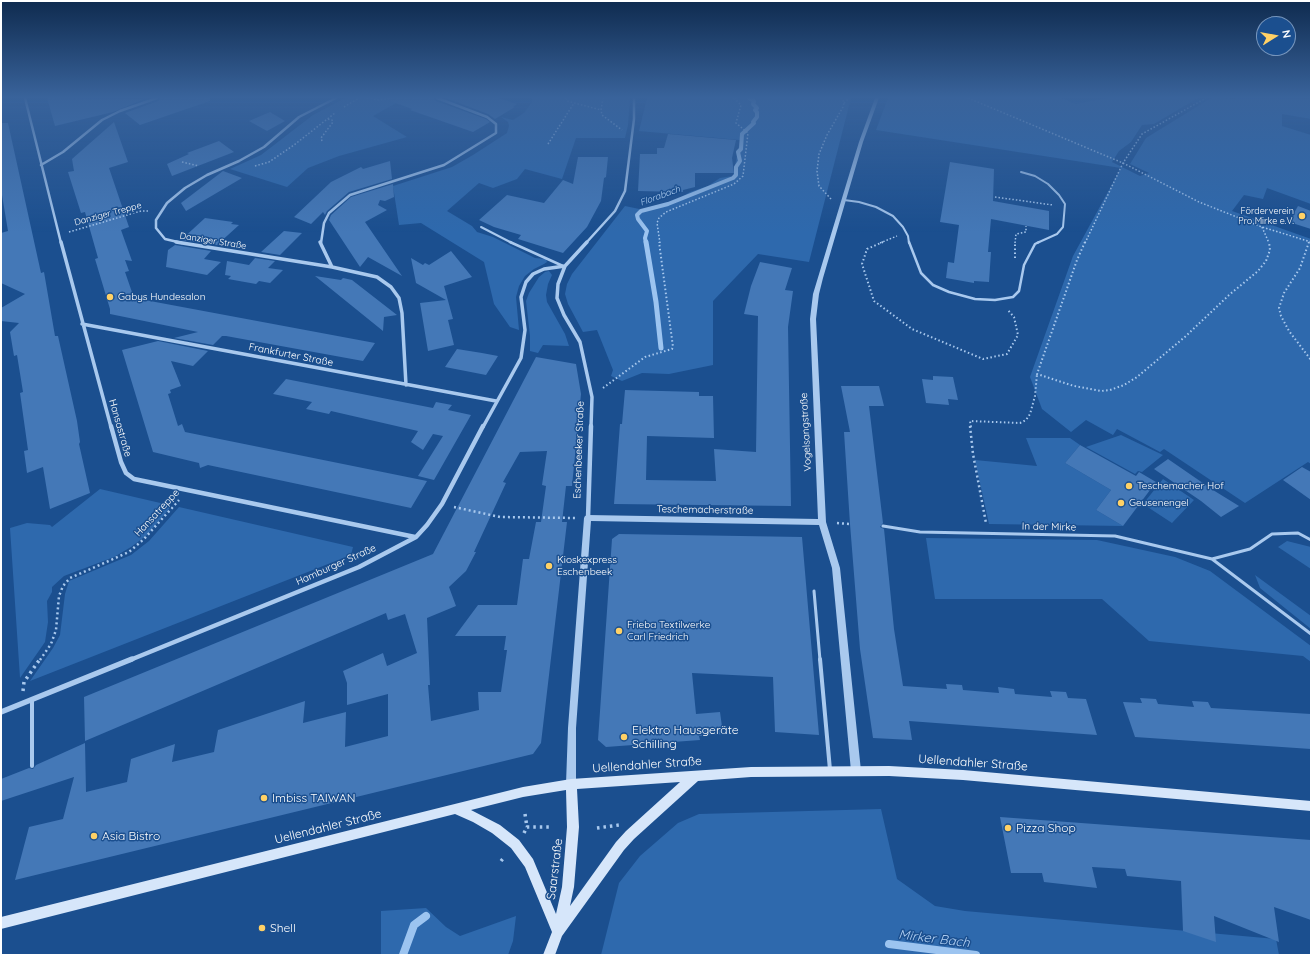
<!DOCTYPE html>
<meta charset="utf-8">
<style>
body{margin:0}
#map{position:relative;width:1312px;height:956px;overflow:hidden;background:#1b4f8f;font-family:Quicksand,sans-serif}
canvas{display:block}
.frame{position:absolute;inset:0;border:2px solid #fff;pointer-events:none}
.north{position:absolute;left:1256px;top:16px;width:40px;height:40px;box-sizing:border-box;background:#1b4f8f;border:1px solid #7695bc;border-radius:50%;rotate:79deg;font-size:11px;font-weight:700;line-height:16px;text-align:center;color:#fff}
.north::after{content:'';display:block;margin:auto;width:14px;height:18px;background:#ffd166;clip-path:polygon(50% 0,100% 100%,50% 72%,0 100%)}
</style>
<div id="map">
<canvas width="1312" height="956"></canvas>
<div class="frame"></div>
<div class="north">N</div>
</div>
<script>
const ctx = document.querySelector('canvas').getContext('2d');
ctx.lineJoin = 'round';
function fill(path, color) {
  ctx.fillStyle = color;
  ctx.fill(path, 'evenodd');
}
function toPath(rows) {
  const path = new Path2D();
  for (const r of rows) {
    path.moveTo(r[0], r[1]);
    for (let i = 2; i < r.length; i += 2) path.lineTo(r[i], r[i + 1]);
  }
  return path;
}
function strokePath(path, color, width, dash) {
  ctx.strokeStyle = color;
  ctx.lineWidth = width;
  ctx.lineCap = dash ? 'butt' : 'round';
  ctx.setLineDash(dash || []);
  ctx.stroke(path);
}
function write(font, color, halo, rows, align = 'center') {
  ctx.font = font + ' Quicksand,sans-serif';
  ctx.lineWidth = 3;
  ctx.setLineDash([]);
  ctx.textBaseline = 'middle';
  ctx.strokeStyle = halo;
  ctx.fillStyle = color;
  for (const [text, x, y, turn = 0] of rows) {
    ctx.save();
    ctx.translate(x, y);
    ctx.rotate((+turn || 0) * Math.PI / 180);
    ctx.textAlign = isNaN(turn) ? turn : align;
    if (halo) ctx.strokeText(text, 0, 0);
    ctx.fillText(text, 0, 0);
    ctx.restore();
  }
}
const green = toPath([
 [345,98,405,98,373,116,407,137,339,156,308,168,287,187,230,169,261,155,313,115],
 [532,98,630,98,628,125,625,138,576,138,562,179,525,169,517,179,493,188,479,183,447,211,472,226,477,232,493,237,535,258,546,259,547,262,544,264,534,269,525,276,519,286,516,297,519,330,510,327,494,304,484,262,421,223,399,225,393,186,452,167,473,155,507,133,509,126,508,122,501,117,513,120,524,113,532,102],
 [647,98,851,98,809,262,758,254,713,301,713,365,669,374,642,373,622,381,611,376,613,370,597,330,583,332,568,304,565,294,567,284,572,274,625,206,644,210,666,206,690,192,708,186,720,178,733,176,740,140,639,131],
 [888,98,1062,98,1075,104,1106,98,1198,98,1154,124,1142,125,1131,142,1119,151,1112,162,1140,176,1149,173,1130,164,1146,138,1211,98,1311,99,1311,119,1282,114,1282,126,1311,135,1311,204,1267,188,1263,199,1244,195,1232,211,1311,239,1311,464,1308,462,1245,503,1164,449,1160,452,1117,429,1113,435,1086,420,1071,432,1042,409,1030,377,1073,256,1121,168,876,130],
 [549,271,552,275,548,284,546,295,547,302,565,334,569,346,543,345,538,353,530,351,530,336,526,301,529,293,539,277,545,272],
 [1121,435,1163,455,1142,472,1138,471,1135,474,1086,447],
 [1026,438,1070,438,1080,445,1065,463,1111,490,1096,510,1123,526,989,524,975,460,1037,466],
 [1163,479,1194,500,1172,523,1143,504],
 [100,489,169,505,169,509,147,535,131,547,114,557,64,576,52,587,52,592,47,601,48,622,45,642,20,678,10,528,27,523,50,525,52,527],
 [179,507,353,547,351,555,30,681,53,648,60,635,65,594,69,581,131,555,149,541],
 [926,538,1097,540,1175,557,1210,571,1311,646,1311,662,1303,656,1149,641,1102,599,935,599],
 [1287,541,1311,547,1311,569,1278,547],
 [1255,575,1311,616,1311,629,1260,588],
 [881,809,897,879,935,906,965,911,1276,939,1279,955,601,955,619,883,640,856,678,823,699,814],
 [426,908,446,927,460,936,516,916,513,941,508,955,381,955,381,911]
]);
const streamFar2 = toPath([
 [646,243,645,238,647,231,638,219,637,215,641,211,668,204,733,178,736,175,736,167,740,161,738,152,741,149,742,134,754,123,753,122,757,117,757,112,755,110,757,108,753,104,754,101,749,98]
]);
const streamFar1 = toPath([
 [646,242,656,302,661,348]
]);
const stream = toPath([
 [889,944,976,955],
 [403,955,414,925,426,916]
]);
const building = toPath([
 [47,98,141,99,147,98,113,112,55,126],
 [160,98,210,98,210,101,140,125,125,113,158,101],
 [390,98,434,98,436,101,486,119,490,122,473,132,410,110,412,109,390,101],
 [446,98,499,98,517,104,513,107,515,107,495,119,488,114],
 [270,112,285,121,267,131,249,121],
 [114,122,128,162,109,168,129,227,121,230,132,261,125,260,129,271,125,272,134,298,375,343,363,361,226,336,222,336,213,345,174,338,198,332,110,314,110,309,95,259,98,258,85,212,81,213,68,172,74,171,72,159],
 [1,123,8,123,41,273,44,272,55,336,58,336,77,421,80,442,79,444,90,493,50,509,43,467,27,473,24,451,28,450,20,393,23,392,17,355,14,356,10,332,19,323,1,321,1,308,25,294,1,283,1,233,8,231,1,189],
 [668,134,736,140,732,158,734,173,695,173,695,187,683,190,683,192,638,191,640,154,657,154,657,148,664,148],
 [219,141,234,152,172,176,167,164,189,154,187,153],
 [578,157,608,157,606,177,604,178,601,201,587,227,563,253,518,239,521,235,494,227,479,220,507,195,544,203,563,180,573,184],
 [390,161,392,179,349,192,327,211,325,215,323,212,311,224,294,217,331,182,361,167,363,169],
 [950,162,994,169,993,201,1049,211,1049,230,991,219,988,252,991,252,989,282,974,281,974,283,946,278,948,262,954,263,959,225,940,222],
 [223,171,242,178,186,211,181,203],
 [393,184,394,197,385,201,380,200,378,205,387,210,365,222,402,276,368,257,360,267,329,220,331,215,351,197],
 [1298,206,1311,211,1311,229,1289,222],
 [205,218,233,222,231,224,239,225,217,245,181,240],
 [284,231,302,233,280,255,261,252],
 [175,245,211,251,204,259,221,262,207,275,166,267,168,250],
 [451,251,472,277,444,286,453,319,448,320,454,345,428,351,420,303,446,300,416,283,411,258,423,265,425,263,429,265],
 [255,258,275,261,268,268,283,270,270,283,259,281,256,284,228,279,231,276,225,275,227,261,249,265],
 [760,262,792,268,785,290,793,291,788,327,791,506,614,504,620,424,622,424,625,390,699,392,699,396,713,396,714,438,647,436,646,480,716,481,714,449,756,452,758,316,744,314,751,286],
 [315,276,341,280,343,278,352,280,397,315,384,317,383,331],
 [158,341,208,351,193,366,171,361,181,386,170,390,171,393,168,394,178,426,182,424,185,432,427,481,411,508,208,465,200,468,199,463,153,452,122,350],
 [457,349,482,353,498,356,486,375,445,367],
 [536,357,576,364,581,394,572,486,566,486,562,522,567,522,541,743,533,754,15,880,29,827,63,819,74,777,1,801,1,779,29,768,33,769,36,765,85,743,86,792,127,782,131,759,175,744,172,762,214,752,218,730,305,701,303,723,346,712,345,747,388,736,388,694,347,705,347,683,343,671,383,653,387,666,417,653,405,614,388,620,386,613,85,741,84,697,433,554],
 [547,451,542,485,546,486,541,522,536,522,529,559,523,559,517,605,478,605,455,636,506,636,504,650,507,650,501,692,478,692,479,710,431,721,428,685,430,685,427,618,456,606,449,587,466,571,476,552,474,552,506,483,503,482,520,452],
 [933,376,953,377,958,400,948,399,949,405,926,403,922,379,933,380],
 [286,379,433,408,436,402,452,405,448,410,471,415,434,480,418,476,443,436,433,434,423,450,411,442,418,431,331,411,329,414,306,409,312,402,273,394],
 [841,386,879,386,884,406,869,406,883,523,880,527,884,529,894,629,903,686,947,689,946,684,962,685,963,690,999,693,998,687,1014,689,1015,694,1052,697,1050,691,1066,692,1068,698,1086,699,1097,735,909,721,912,740,873,738,860,649,850,524,844,432,850,432],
 [1080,445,1136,476,1139,472,1156,482,1123,526,1096,510,1111,490,1065,463],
 [1168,459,1213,490,1239,506,1221,517,1201,501,1154,469],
 [1302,467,1311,472,1311,500,1283,480],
 [619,534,802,537,819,735,775,732,773,677,692,673,696,714,720,712,723,734,699,736,700,740,606,747,598,740,612,539],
 [1140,698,1156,699,1158,704,1194,707,1192,701,1208,702,1211,708,1311,714,1311,749,1135,737,1123,702,1142,703],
 [1000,817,1311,840,1311,920,1274,907,1279,942,1214,916,1216,942,1183,931,1181,881,1127,876,1125,869,1092,867,1097,888,1044,882,1042,873,1011,873]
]);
const pathFar3 = toPath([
 [367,98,379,100,394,98],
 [566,98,567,101,601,110],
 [603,98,601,110,602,115,622,130],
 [968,98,1123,163,1199,202,1262,227,1311,242],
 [844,103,849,98],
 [344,107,359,98],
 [322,141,321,138,333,122,332,120,327,119],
 [548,144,574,103],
 [182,162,199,166],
 [255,166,269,162,294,145,335,113],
 [995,197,1053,205],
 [831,199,819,186,817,171,819,154,827,135,843,107,844,103,842,98],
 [1262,227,1269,243],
 [69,232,141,211,149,211],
 [660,243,657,223,659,218,666,212,734,184,743,176,748,133,736,123,741,105,734,98],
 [880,243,897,236],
 [1015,243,1016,234,1026,232,1026,226],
 [1085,243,1123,163,1142,134,1206,98]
]);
const pathFar2 = toPath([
 [883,242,867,249,862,264,874,301,912,329,983,359,1007,354,1018,335,1014,317,1007,309],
 [1085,242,1077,260,1037,374,1074,386,1101,391,1110,390,1124,385,1137,377,1186,336,1229,295,1258,271,1266,261,1270,250,1269,242],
 [1309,242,1300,268,1284,293,1279,308,1281,316,1289,331,1311,360],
 [1015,258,1015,242],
 [603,388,645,357,672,349,673,347,659,242],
 [971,427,970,421,1020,423,1026,420,1030,414,1035,396,1037,374]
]);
const pathFar1 = toPath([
 [970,426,973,454,986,523],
 [454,507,500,517,576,518],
 [837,523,850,524],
 [40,660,51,644,56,630,59,596,63,586,70,578,129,552,144,539,179,500]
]);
const path = toPath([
 [23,691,24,682,40,659],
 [525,814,527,827],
 [597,828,619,825],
 [524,833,527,827,551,827],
 [501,861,505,856]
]);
const serviceFar3 = toPath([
 [1021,172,1035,176,1048,184,1059,195,1065,204,1063,227,1057,234,1037,243],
 [844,200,859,202,876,207,893,216,903,227,908,236,909,243],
 [481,227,512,243]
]);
const serviceFar2 = toPath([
 [510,242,563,266],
 [909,242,921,273,933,285,949,292,975,299,995,300,1013,297,1019,291,1024,265,1035,244,1039,242]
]);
const serviceFar1 = toPath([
 [883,526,920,532,1115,536,1212,559,1250,549,1272,534,1298,533,1311,540],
 [1212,559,1311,634],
 [814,591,820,660]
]);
const service = toPath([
 [820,659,830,770],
 [32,700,32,766]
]);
const minorFar3 = toPath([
 [25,98,61,243],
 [41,165,63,152,102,120,120,111,157,98],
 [182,243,165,239,156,228,156,220,167,203,185,188,207,175,239,161,264,147,299,117,336,98],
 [321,243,324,223,329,213,350,195,444,165,496,133,496,124,487,117,437,98],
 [586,243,615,211,625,191,634,119,634,98]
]);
const minorFar2 = toPath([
 [61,242,111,427],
 [176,242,332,267,377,277,391,287,399,298,402,313,406,385],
 [320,242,332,267],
 [587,242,565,266,558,284,557,298,564,315,580,342,592,397,591,427],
 [82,324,496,401],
 [483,427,521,358,525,330,521,297,526,282,533,274,544,269,565,266]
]);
const minorFar1 = toPath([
 [111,426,121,462,126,473,134,479,415,537],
 [588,518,591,426],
 [130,660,359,567,416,537,427,525,442,504,483,426]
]);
const minor = toPath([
 [1,712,132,659]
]);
const tertiary = toPath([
 [875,98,879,98,863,142,823,278,819,294,816,319,826,522,840,568,861,771,859,774,856,776,853,774,851,771,832,568,819,525,591,521,576,728,576,784,574,787,571,789,568,787,566,784,568,728,584,518,585,516,588,515,818,519,810,319,813,294,859,142,875,98]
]);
const secondary = toPath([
 [889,766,963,770,1311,801,1311,811,963,780,889,776,751,777,698,781,634,839,624,850,562,936,555,955,543,955,552,932,525,867,511,848,492,833,473,822,455,814,1,929,1,917,523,787,571,779,751,767,889,766],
 [680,782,626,831,616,842,570,906,574,887,579,827,577,789,680,782],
 [566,790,567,827,562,887,556,914,533,859,519,840,500,825,471,810,523,797,566,790]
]);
const markers = [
 [1302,216,4,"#ffd166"],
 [110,297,4,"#ffd166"],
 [1129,486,4,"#ffd166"],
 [1121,503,4,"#ffd166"],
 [549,566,4,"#ffd166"],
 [619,631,4,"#ffd166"],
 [624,737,4,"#ffd166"],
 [264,798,4,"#ffd166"],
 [1008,828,4,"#ffd166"],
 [94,836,4,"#ffd166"],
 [262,928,4,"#ffd166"]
];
const farWaternames = [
 ["Florabach",660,196,-20]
];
const farPoinames = [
 ["Förderverein",1294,211],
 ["Pro Mirke e.V.",1294,221]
];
const farStreetnames = [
 ["Danziger Treppe",108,214,-15],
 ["Danziger Straße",213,241,9]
];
const poiNames = [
 ["Gabys Hundesalon",118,297],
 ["Teschemacher Hof",1137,486],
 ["Geusenengel",1129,503],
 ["Kioskexpress",557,560],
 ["Eschenbeek",557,572],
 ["Frieba Textilwerke",627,625],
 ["Carl Friedrich",627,637]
];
const streetNames = [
 ["Frankfurter Straße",291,355,11],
 ["Hansastraße",120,428,74],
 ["Vogelsangstraße",806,432,-93],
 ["Eschenbeeker Straße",579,450,-88],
 ["Teschemacherstraße",705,510,1],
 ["Hansatreppe",157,513,-47],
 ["In der Mirke",1049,527,1],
 ["Hamburger Straße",336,565,-24]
];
const nearPoinames = [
 ["Elektro Hausgeräte",632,730],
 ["Schilling",632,744],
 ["Imbiss TAIWAN",272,798],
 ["Pizza Shop",1016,828],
 ["Asia Bistro",102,836],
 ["Shell",270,928]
];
const nearStreetnames = [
 ["Uellendahler Straße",973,763,4],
 ["Uellendahler Straße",647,765,-4],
 ["Uellendahler Straße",328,827,-14],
 ["Saarstraße",555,869,-83]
];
const nearWaternames = [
 ["Mirker Bach",934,939,7]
];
fill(green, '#2e69ad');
strokePath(streamFar2, '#9cc4f0', 4);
strokePath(streamFar1, '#9cc4f0', 5);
strokePath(stream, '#9cc4f0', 8);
fill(building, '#4478b7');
strokePath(pathFar3, '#a9c9ee', 1.5, [1.5, 2]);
strokePath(pathFar2, '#a9c9ee', 2, [1.5, 2.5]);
strokePath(pathFar1, '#a9c9ee', 2.5, [2, 3]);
strokePath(path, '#a9c9ee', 3.5, [2.5, 4]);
strokePath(serviceFar3, '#a9c9ee', 2);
strokePath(serviceFar2, '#a9c9ee', 2.5);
strokePath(serviceFar1, '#a9c9ee', 3);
strokePath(service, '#a9c9ee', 4);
strokePath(minorFar3, '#a9c9ee', 2.5);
strokePath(minorFar2, '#a9c9ee', 3.5);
strokePath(minorFar1, '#a9c9ee', 4.5);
strokePath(minor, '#a9c9ee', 5.5);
fill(tertiary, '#a9c9ee');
fill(secondary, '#d6e6fa');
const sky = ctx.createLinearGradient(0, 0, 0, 232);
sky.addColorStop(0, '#0f2b4f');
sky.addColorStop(0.42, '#39639b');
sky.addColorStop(1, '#39639b00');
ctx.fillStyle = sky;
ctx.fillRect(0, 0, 1312, 232);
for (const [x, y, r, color] of markers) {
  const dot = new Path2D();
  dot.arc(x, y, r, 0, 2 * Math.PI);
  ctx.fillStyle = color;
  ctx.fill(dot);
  strokePath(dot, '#1b4f8f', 1.5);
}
write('italic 9px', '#b5d3f5', '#1b4f8f', farWaternames);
write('9px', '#fff', '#1b4f8f', farPoinames, 'right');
write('9px', '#fff', '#1b4f8f', farStreetnames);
write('10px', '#fff', '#1b4f8f', poiNames, 'left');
write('10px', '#fff', '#1b4f8f', streetNames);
write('12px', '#fff', '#1b4f8f', nearPoinames, 'left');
write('12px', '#fff', '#1b4f8f', nearStreetnames);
write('italic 13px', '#b5d3f5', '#1b4f8f', nearWaternames);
</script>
